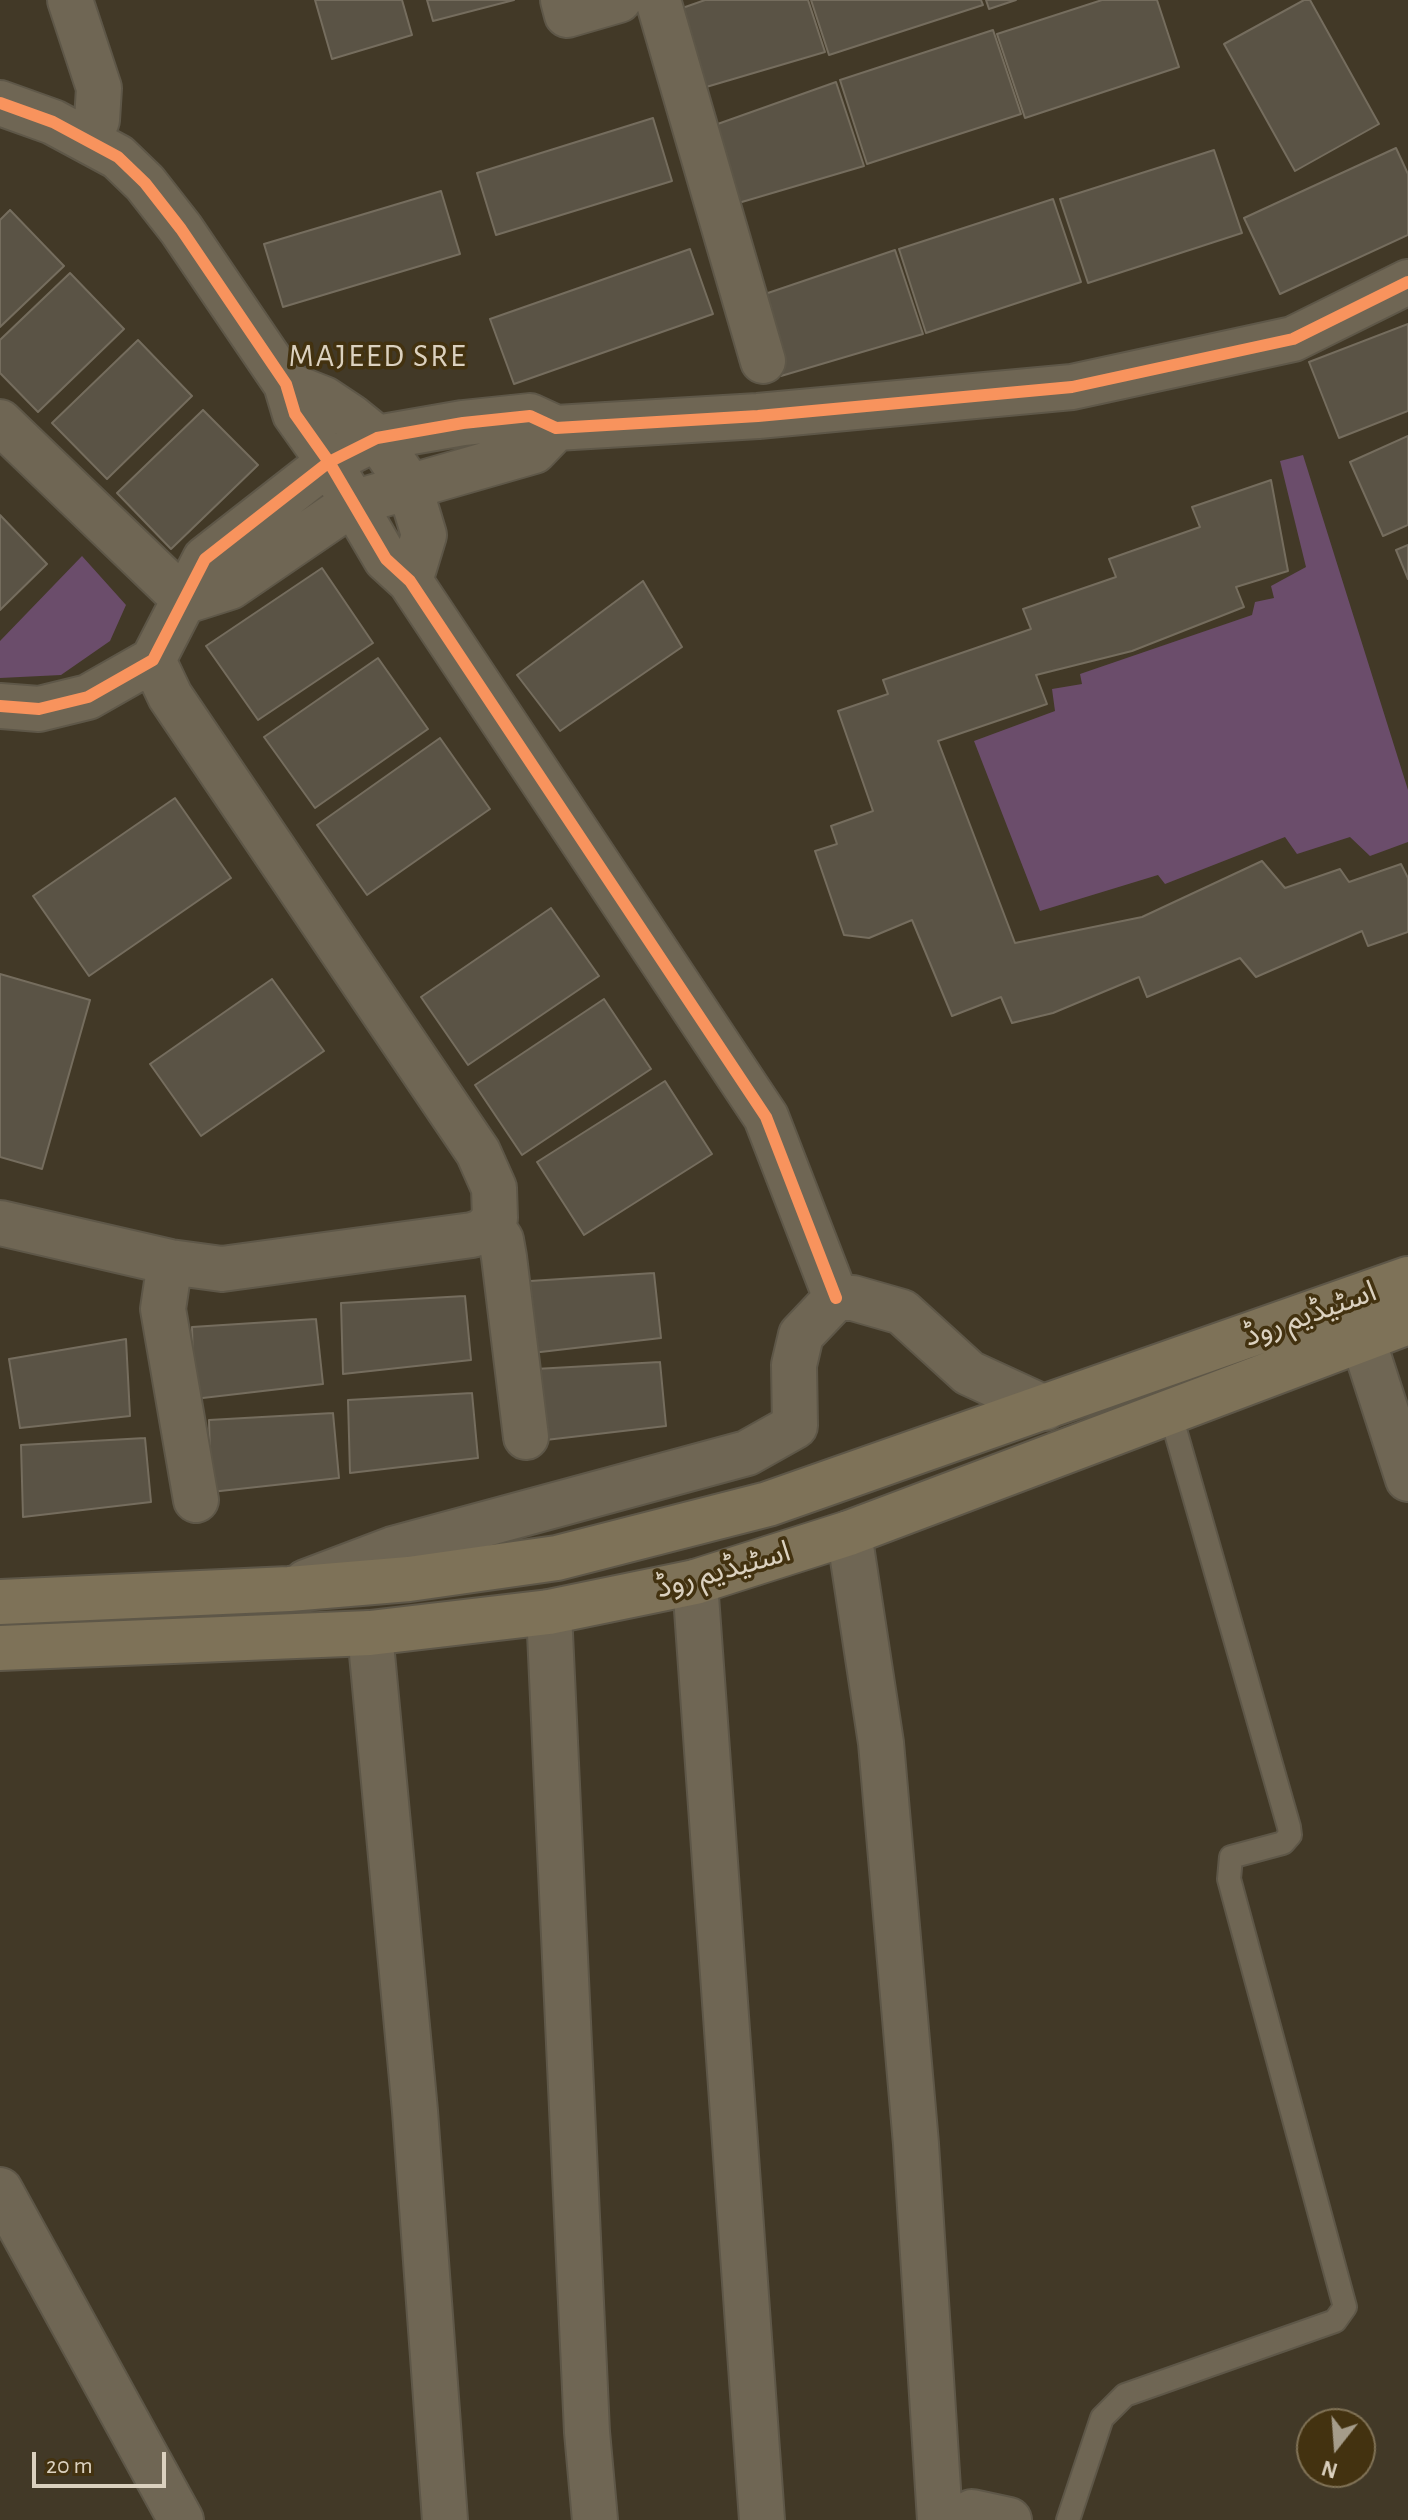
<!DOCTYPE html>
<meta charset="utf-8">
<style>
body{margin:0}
#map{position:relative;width:1408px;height:2520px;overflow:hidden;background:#423927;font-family:"Alegreya Sans",sans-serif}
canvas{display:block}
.north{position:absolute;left:1296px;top:2408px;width:80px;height:80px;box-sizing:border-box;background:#433210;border:2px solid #807256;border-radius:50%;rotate:197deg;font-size:22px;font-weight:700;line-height:32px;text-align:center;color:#dbd1bf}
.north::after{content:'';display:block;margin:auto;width:28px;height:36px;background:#a59c8a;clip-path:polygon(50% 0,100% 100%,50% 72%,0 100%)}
.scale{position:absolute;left:32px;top:2452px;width:134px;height:36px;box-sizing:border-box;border:4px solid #dbd1bf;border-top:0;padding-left:10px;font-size:24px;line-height:28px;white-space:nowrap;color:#dbd1bf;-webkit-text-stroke:6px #433210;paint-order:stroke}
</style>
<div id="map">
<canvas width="1408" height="2520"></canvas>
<div class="north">N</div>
<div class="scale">20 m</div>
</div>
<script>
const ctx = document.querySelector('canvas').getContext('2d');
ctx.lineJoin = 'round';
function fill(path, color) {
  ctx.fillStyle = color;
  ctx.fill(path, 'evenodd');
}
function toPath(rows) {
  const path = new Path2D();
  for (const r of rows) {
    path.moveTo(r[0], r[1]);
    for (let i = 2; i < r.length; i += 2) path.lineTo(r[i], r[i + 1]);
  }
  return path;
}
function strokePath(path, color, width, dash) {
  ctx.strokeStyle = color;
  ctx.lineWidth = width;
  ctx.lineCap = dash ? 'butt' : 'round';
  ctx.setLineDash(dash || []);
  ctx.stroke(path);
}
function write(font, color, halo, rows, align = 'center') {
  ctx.font = font + ' "Alegreya Sans","Noto Sans Arabic",sans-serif';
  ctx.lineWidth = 7;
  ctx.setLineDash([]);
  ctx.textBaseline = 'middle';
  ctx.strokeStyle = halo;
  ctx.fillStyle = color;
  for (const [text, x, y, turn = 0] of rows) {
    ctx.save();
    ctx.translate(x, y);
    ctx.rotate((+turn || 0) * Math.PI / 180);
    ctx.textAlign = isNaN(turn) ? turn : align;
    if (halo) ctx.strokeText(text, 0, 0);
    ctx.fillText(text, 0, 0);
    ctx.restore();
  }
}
const green = toPath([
 [1303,455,1408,790,1408,842,1370,856,1350,837,1297,854,1285,837,1165,884,1158,875,1040,911,974,741,1055,711,1052,689,1082,684,1080,674,1252,615,1255,602,1274,598,1271,586,1306,567,1280,461],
 [82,556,126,605,110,641,61,675,0,678,0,641]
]);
const building = toPath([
 [315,0,402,0,412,35,332,59,315,0],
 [427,0,514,0,433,21,427,0],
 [705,0,808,0,825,52,696,90,671,12,705,0],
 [811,0,981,0,983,5,829,55,811,0],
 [986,0,1016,0,989,9,986,0],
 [1102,0,1157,0,1179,67,1025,118,997,34,1102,0],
 [1304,0,1310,0,1379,124,1295,171,1224,44,1304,0],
 [993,30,1021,114,867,164,840,80,993,30],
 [836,82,864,166,735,204,712,126,836,82],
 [653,118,672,181,496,235,477,173,653,118],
 [1396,148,1408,174,1408,235,1280,294,1244,218,1396,148],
 [1214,150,1242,233,1088,283,1060,199,1214,150],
 [441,191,460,254,283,307,264,244,441,191],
 [1053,199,1081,282,926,333,899,249,1053,199],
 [10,210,64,266,0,327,0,220,10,210],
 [690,249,713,314,514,384,490,319,690,249],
 [895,250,923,334,781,376,756,297,895,250],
 [70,273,124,329,38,412,0,373,0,340,70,273],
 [1408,324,1408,411,1339,438,1309,362,1408,324],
 [138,340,192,396,107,479,52,423,138,340],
 [203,410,258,465,171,549,117,493,203,410],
 [1408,436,1408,525,1383,536,1350,462,1408,436],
 [1271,480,1288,571,1236,587,1244,607,1132,651,1036,675,1047,704,938,741,1015,943,1142,917,1262,861,1285,888,1340,869,1349,882,1401,864,1408,878,1408,932,1368,946,1362,931,1256,977,1240,958,1147,997,1139,977,1053,1013,1012,1023,1001,997,952,1016,912,920,869,938,844,935,815,851,837,844,831,826,873,811,838,711,888,694,883,680,1031,629,1023,609,1116,577,1109,559,1200,527,1192,507,1271,480],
 [0,515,47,564,0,610,0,515],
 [1408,545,1408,579,1396,550,1408,545],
 [322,568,373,643,258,720,206,646,322,568],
 [643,581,682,647,560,731,517,675,643,581],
 [378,658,428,729,315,808,264,737,378,658],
 [440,738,490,809,367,895,317,825,440,738],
 [175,798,231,878,89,976,33,896,175,798],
 [551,908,599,976,468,1065,421,997,551,908],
 [0,974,90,1000,42,1169,0,1157,0,974],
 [272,979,324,1051,201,1136,150,1064,272,979],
 [604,999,651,1069,522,1155,475,1085,604,999],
 [665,1081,712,1154,584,1235,537,1162,665,1081],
 [654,1273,661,1338,532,1353,530,1281,654,1273],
 [465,1296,471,1360,343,1374,341,1303,465,1296],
 [316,1319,323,1384,194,1399,192,1327,316,1319],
 [126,1339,130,1416,20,1428,9,1359,126,1339],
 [660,1362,666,1426,537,1441,535,1369,660,1362],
 [472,1393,478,1458,350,1473,348,1400,472,1393],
 [333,1413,339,1478,211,1492,209,1420,333,1413],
 [145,1438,151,1502,23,1517,21,1445,145,1438]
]);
const service = toPath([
 [1068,2520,1102,2418,1125,2395,1335,2321,1345,2307,1229,1879,1231,1857,1283,1843,1290,1835,1289,1827,1170,1412]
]);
const minor = toPath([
 [70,0,99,88,97,120,89,140],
 [563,0,567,15,619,0],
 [658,0,763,361],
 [0,103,53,122,118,157,145,183,181,229,286,384,295,414,329,462,386,559,410,581,766,1117,836,1298],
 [286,384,324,399,351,417,377,438,409,485,424,535,410,581],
 [0,422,186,601],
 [186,601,230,587,353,503,534,451,556,428],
 [0,706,39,709,88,697,153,660,205,559,329,462,377,438,463,423,530,416,556,428,758,416,1072,387,1293,339,1408,282],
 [0,1223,170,1262,222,1269,472,1235,484,1231,495,1218,494,1188,478,1152,170,696,153,660],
 [491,1225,501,1240,504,1257,526,1437],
 [170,1262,163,1309,196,1500],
 [1363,1340,1408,1479],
 [849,1533,881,1743,916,2144,940,2520],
 [306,1582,393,1549,747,1453,795,1426,794,1365,801,1335,836,1298,853,1298,902,1312,969,1373,1045,1408],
 [695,1582,762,2520],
 [549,1612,587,2432,595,2520],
 [370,1633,415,2111,445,2520],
 [0,2190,181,2520],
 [963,2520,972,2512,1009,2520]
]);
const primary = toPath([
 [0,1602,289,1589,409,1579,557,1558,768,1504,1408,1279],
 [0,1648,370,1633,549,1612,695,1582,849,1533,1408,1322]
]);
const cycleway = toPath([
 [0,103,53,122,118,157,145,183,181,229,286,384,295,414,329,462,386,559,410,581,766,1117,836,1298],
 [0,706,39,709,88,697,153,660,205,559,329,462,377,438,463,423,530,416,556,428,758,416,1072,387,1293,339,1408,282]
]);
const streetNames = [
 ["اسٹیڈیم روڈ",1310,1314,-20],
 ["اسٹیڈیم روڈ",723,1570,-16]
];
const neighbourhoodNames = [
 ["MAJEED SRE",378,356]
];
fill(green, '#6b4d6b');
fill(building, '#5a5345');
strokePath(building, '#756d5e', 2);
strokePath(service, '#5e5748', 26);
strokePath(minor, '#5e5748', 48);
strokePath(primary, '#5e5748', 48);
strokePath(service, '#6f6654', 22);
strokePath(minor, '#6f6654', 44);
strokePath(primary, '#7e7258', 44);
strokePath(cycleway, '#f8935d', 12);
write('30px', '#dbd1bf', '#433210', streetNames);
ctx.letterSpacing = '2px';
write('32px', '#dbd1bf', '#433210', neighbourhoodNames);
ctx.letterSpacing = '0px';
</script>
